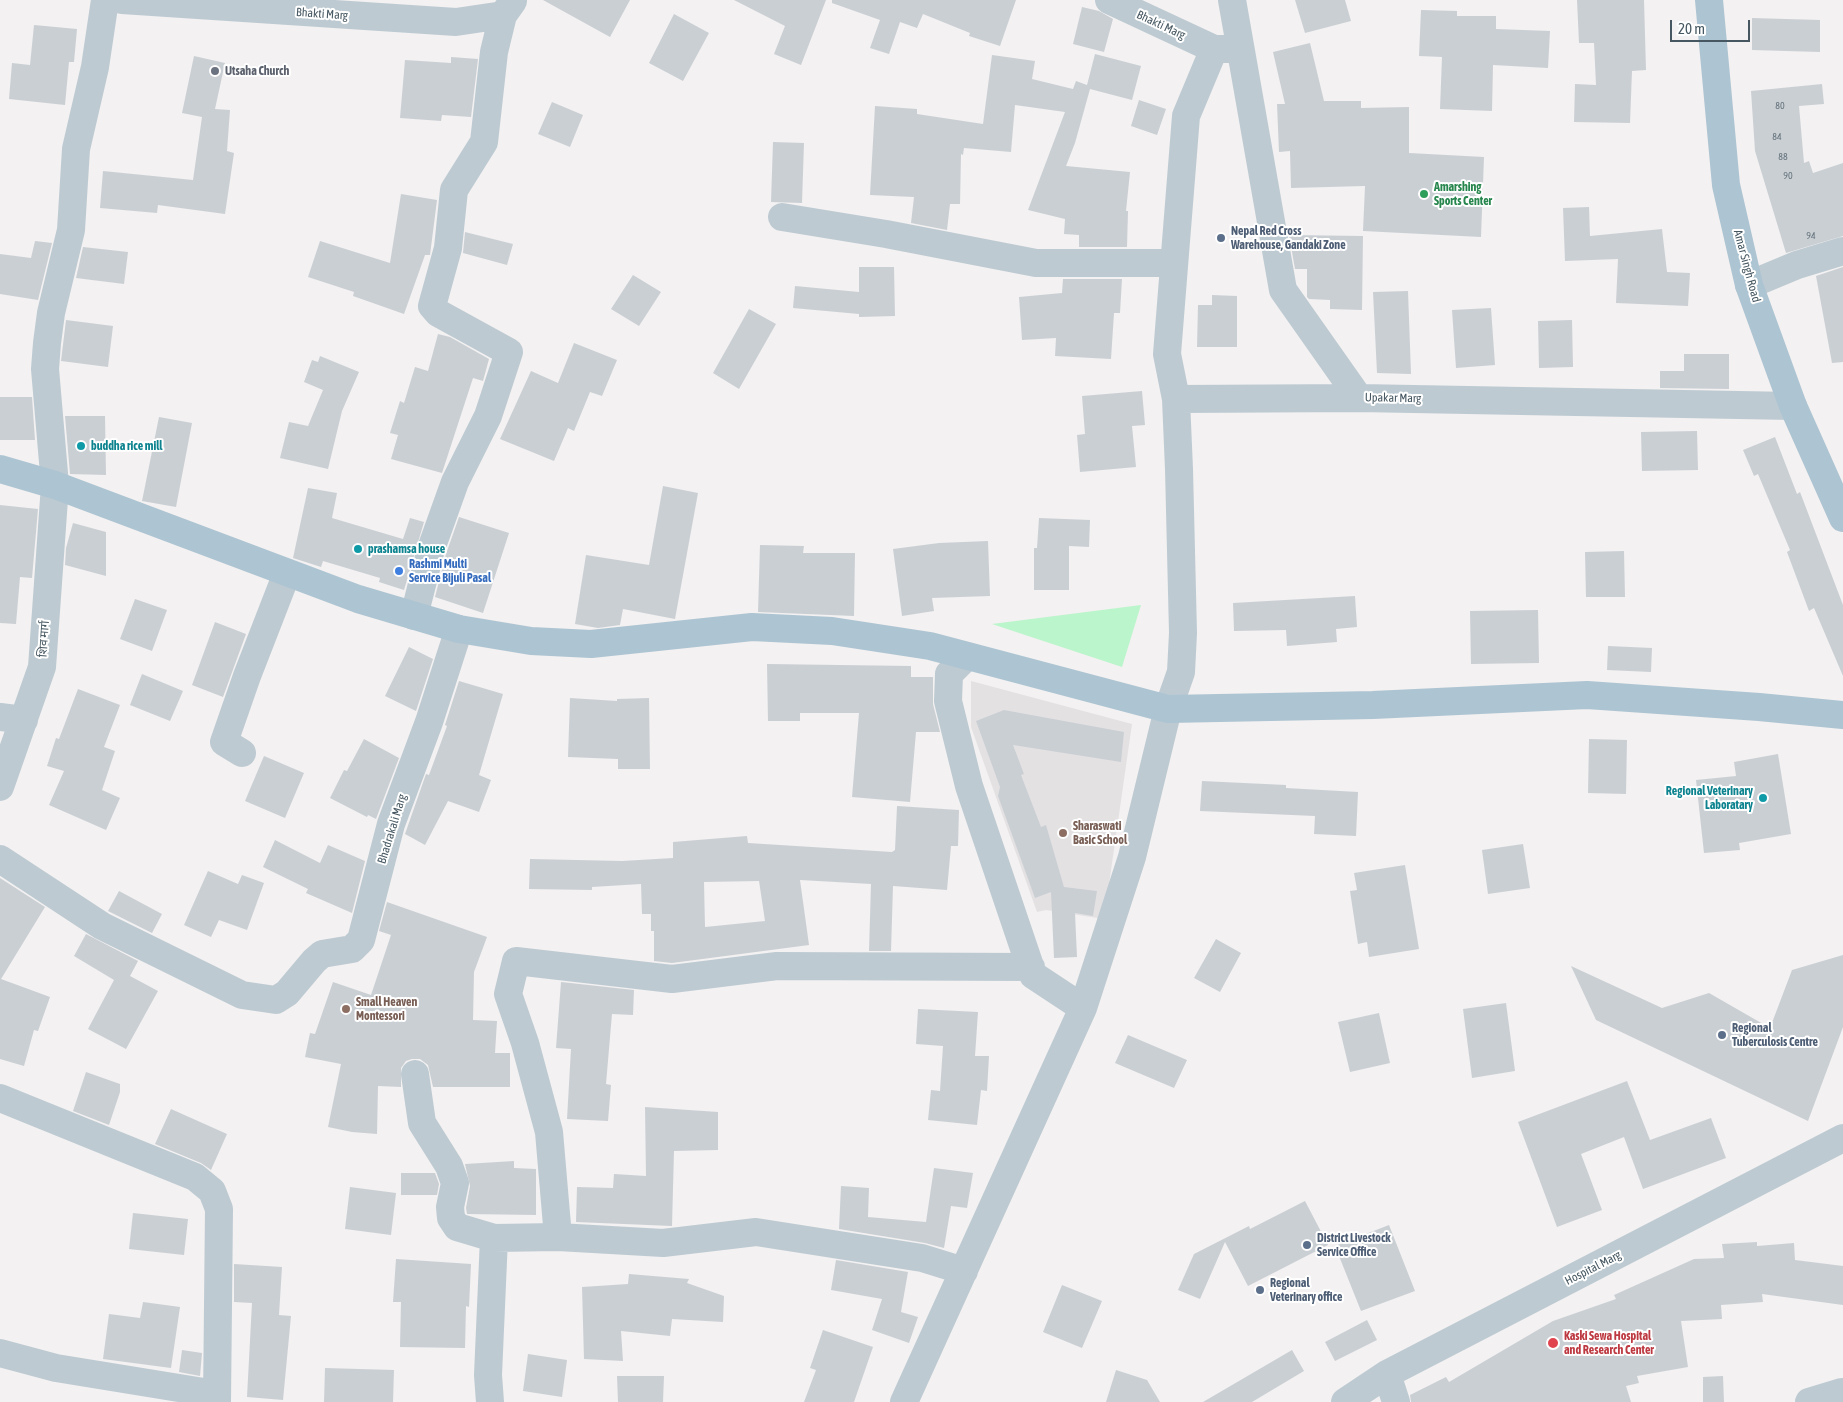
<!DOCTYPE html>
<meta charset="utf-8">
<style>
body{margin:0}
#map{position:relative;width:1843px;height:1402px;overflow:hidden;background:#f3f1f1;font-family:"Asap Condensed",sans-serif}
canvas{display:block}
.scale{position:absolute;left:1670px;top:20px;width:80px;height:22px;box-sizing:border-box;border:2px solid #465761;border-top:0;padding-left:6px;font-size:15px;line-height:18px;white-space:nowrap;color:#465761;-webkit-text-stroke:4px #fff;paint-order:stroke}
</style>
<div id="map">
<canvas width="1843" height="1402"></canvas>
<div class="scale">20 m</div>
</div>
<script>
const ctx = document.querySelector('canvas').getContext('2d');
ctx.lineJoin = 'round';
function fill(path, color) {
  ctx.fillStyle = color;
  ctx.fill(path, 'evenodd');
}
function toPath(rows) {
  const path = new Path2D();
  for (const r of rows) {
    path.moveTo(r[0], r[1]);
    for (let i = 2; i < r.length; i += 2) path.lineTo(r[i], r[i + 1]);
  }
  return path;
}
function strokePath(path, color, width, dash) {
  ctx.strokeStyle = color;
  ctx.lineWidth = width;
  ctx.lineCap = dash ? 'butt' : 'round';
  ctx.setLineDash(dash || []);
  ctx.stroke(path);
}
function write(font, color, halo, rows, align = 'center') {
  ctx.font = font + ' "Asap Condensed","Noto Sans Devanagari",sans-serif';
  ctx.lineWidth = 4;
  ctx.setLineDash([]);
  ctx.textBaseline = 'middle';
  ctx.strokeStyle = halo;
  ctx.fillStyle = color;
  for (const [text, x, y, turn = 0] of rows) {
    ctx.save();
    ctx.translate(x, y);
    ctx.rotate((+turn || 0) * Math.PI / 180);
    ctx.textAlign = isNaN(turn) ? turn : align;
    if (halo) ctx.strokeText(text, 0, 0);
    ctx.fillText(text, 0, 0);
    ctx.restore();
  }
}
const education = toPath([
 [971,681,1132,724,1104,919,1046,910,1037,912,971,727]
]);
const green = toPath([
 [1141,605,1122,667,992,624]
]);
const building = toPath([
 [543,0,630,0,610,37],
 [734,0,826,0,801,65,774,54,785,26],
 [832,0,1016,0,1000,46,969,36,970,33,923,14,917,28,900,22,889,54,870,48,880,20,832,3],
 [1295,0,1345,0,1351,21,1305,33],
 [1577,0,1644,0,1646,70,1632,71,1630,123,1574,122,1575,84,1596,85,1594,43,1579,43],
 [1082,7,1099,11,1113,19,1104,52,1073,44],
 [1421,10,1457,11,1457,16,1496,16,1496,29,1550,31,1548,68,1493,65,1492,111,1440,109,1442,57,1419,56],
 [674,14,709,33,683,81,649,63],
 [1752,18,1820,20,1820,52,1752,50],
 [34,25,77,29,74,62,69,62,65,105,9,99,12,63,30,65],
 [1310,43,1324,101,1361,101,1361,108,1409,107,1409,153,1484,157,1481,237,1363,231,1365,186,1291,188,1290,151,1279,152,1277,104,1285,104,1273,52],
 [1095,54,1141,66,1132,100,1090,89,1075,143,1066,166,1130,172,1126,211,1128,211,1127,247,1079,247,1079,235,1064,234,1065,219,1028,210,1065,112,1015,105,1011,152,964,148,963,155,961,154,960,204,950,204,947,230,911,223,914,197,870,195,875,106,917,109,917,114,983,124,992,55,1035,61,1032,79,1073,89,1076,81,1087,85],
 [194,56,225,63,215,109,230,110,227,151,234,153,225,214,158,205,157,213,100,208,103,171,193,180,202,117,182,113],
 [451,57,478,59,471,117,442,115,441,121,400,118,405,60,451,63],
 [1822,84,1824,104,1799,106,1804,163,1809,161,1813,173,1843,163,1843,236,1786,253,1755,151,1751,91],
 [1139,100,1166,109,1157,135,1131,126],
 [552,102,583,115,570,147,538,134],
 [773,142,804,143,802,203,771,202],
 [401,194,437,200,430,255,425,255,404,314,353,296,354,292,308,277,320,241,390,263],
 [1589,207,1590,236,1662,229,1667,272,1690,273,1688,306,1616,303,1618,259,1565,261,1563,208],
 [465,232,513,244,507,265,463,253],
 [1289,235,1363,236,1362,310,1330,309,1330,300,1309,299,1307,297,1307,269,1295,269],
 [35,241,52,243,38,300,0,294,0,254,31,258],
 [83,247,128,252,124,284,76,278],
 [859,267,894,267,895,316,859,317,859,314,793,308,795,286,859,292],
 [1843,267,1843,362,1832,363,1816,276],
 [633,275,661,292,639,326,611,309],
 [1063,279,1122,279,1120,313,1114,313,1111,359,1055,356,1056,338,1022,340,1019,297,1062,293],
 [1408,291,1411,374,1377,373,1373,292],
 [1212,295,1237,296,1237,347,1197,347,1198,305,1212,305],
 [1491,308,1495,365,1456,368,1452,310],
 [749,309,776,324,739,389,713,373],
 [66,320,113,326,108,367,61,361],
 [1572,320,1573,367,1539,368,1538,321],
 [438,334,450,337,489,359,483,381,473,378,442,473,391,459,398,435,390,433,400,401,404,403,415,367,428,371],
 [574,343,617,360,602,396,590,392,574,431,568,428,554,461,500,439,531,371,558,383],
 [1684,354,1729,354,1729,389,1660,388,1660,371,1684,371],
 [320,356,359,372,342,411,328,469,280,458,289,422,308,426,323,390,304,382,312,360,318,362],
 [1142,391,1145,425,1132,426,1136,467,1080,472,1077,435,1085,434,1082,396],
 [0,397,32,397,35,440,0,440],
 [65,416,105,416,106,475,70,474],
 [159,417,192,423,176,507,142,501],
 [1697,431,1698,470,1642,471,1641,432],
 [1775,437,1797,494,1800,492,1843,605,1843,676,1814,608,1809,611,1787,552,1790,550,1758,474,1754,476,1743,450],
 [663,486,698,493,675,619,623,609,620,625,598,628,575,624,586,555,649,565],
 [308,488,337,493,332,518,403,539,410,518,424,522,404,590,379,582,380,578,323,561,321,567,293,558],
 [0,505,38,509,32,578,20,577,16,624,0,623],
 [459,517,509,533,483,613,435,597,446,554],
 [1039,518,1090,520,1089,547,1069,546,1069,590,1034,590,1034,548,1037,548],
 [73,523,106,532,106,576,65,565,66,548],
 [988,541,990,596,932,598,934,611,902,616,893,549,939,543],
 [760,545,804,546,803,553,855,553,854,616,758,612],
 [1624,551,1625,597,1586,597,1585,552],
 [1355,596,1357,627,1336,629,1337,642,1287,646,1286,630,1234,631,1233,603],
 [135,599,167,610,152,651,120,639],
 [1538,610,1539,663,1471,664,1470,611],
 [215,622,246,634,223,697,192,685],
 [1608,646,1652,648,1651,672,1607,670],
 [409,647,433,659,416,711,385,696],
 [767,664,911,666,911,677,933,677,933,704,940,732,916,732,910,802,852,797,859,713,800,713,800,721,768,721],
 [142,674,183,691,170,721,130,705],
 [459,681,503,694,479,775,491,780,479,812,448,801,425,845,405,834,426,774,429,775,447,726,445,725],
 [78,689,120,705,104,747,115,751,102,790,120,798,106,830,49,805,64,771,47,766,56,738,59,739],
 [570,698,617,701,617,699,649,698,650,769,618,769,618,759,568,757],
 [1004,710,1124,732,1121,762,1013,745,1024,774,1021,775,1041,827,1046,825,1064,887,1097,891,1093,916,1075,913,1077,957,1054,958,1051,892,1035,898,998,796,1000,787,976,721],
 [364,739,399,758,376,819,368,815,367,817,330,798,344,770,347,771],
 [1589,739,1627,740,1626,794,1588,793],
 [1778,754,1791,834,1739,843,1740,850,1704,853,1696,780,1736,776,1734,762],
 [264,756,304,773,285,818,245,801],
 [1202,781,1286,785,1286,788,1358,792,1356,836,1314,834,1315,816,1200,811],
 [897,806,959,810,958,846,951,846,947,890,893,886,891,951,869,951,871,884,800,880,809,945,672,963,654,961,654,931,651,931,651,914,642,914,641,884,592,887,592,890,529,889,530,859,622,861,673,858,673,842,747,836,748,843,892,852,895,850],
 [759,881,765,921,705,927,704,882],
 [275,840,320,863,328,845,365,861,352,913,306,893,308,889,263,867],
 [1523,844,1530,888,1488,894,1482,850],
 [1405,865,1419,949,1369,957,1367,942,1358,944,1350,891,1357,890,1354,873],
 [208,871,238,884,242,875,264,883,247,930,219,920,211,937,184,925],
 [0,878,45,907,1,979,50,997,38,1031,34,1030,24,1066,0,1059],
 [119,891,162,914,152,933,108,911],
 [387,902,487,937,474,972,473,1020,497,1021,495,1053,510,1053,510,1087,433,1087,428,1065,420,1059,412,1059,406,1061,401,1068,401,1087,378,1086,377,1134,352,1132,328,1127,341,1064,305,1057,310,1033,315,1034,333,982,371,995,391,935,379,931],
 [86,934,138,961,130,976,158,991,126,1049,88,1029,114,980,74,956],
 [1216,939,1241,953,1220,992,1194,978],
 [1843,955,1843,1027,1808,1121,1596,1020,1571,966,1662,1008,1709,993,1770,1028,1792,970],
 [561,982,634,990,633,1015,612,1014,606,1084,611,1085,608,1121,567,1119,571,1049,556,1048],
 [1506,1003,1515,1071,1472,1078,1463,1009],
 [918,1009,978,1012,975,1056,989,1056,987,1091,981,1090,977,1125,928,1120,931,1090,940,1091,943,1046,916,1044],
 [1379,1013,1390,1063,1350,1072,1338,1022],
 [1128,1035,1187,1060,1174,1088,1115,1063],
 [86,1072,120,1084,120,1092,109,1125,73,1111],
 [1627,1081,1650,1140,1711,1118,1726,1158,1643,1189,1624,1137,1581,1154,1602,1210,1557,1227,1518,1122],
 [645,1107,718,1112,718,1150,674,1151,672,1226,576,1222,577,1187,613,1188,614,1174,646,1176],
 [171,1109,227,1134,211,1170,201,1163,155,1144],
 [514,1161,514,1168,536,1169,536,1215,467,1214,466,1208,470,1186,465,1164],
 [934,1168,973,1173,967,1208,951,1206,944,1248,925,1243,839,1229,841,1186,869,1188,868,1217,926,1222],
 [401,1173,435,1173,439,1184,437,1195,401,1195],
 [350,1187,396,1193,391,1235,345,1229],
 [1305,1201,1328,1245,1248,1286,1225,1242,1200,1299,1178,1290,1194,1254,1249,1226,1250,1229],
 [133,1213,188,1219,184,1255,129,1249],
 [1389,1225,1415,1291,1361,1311,1335,1246],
 [1757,1242,1757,1246,1794,1243,1795,1260,1843,1266,1843,1305,1762,1294,1763,1302,1721,1305,1722,1319,1681,1321,1688,1367,1637,1376,1639,1383,1626,1386,1631,1402,1411,1402,1410,1395,1446,1377,1449,1382,1553,1321,1616,1299,1614,1295,1694,1259,1724,1258,1722,1244],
 [396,1259,471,1264,469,1307,466,1306,465,1348,400,1347,401,1302,393,1302],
 [836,1260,908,1272,901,1312,918,1317,909,1343,872,1330,882,1299,831,1290],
 [234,1264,282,1267,279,1315,291,1316,283,1400,247,1397,252,1303,234,1302],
 [629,1274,689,1279,687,1283,724,1296,723,1322,672,1319,670,1336,621,1331,623,1361,584,1359,582,1287,628,1284],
 [1062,1285,1102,1301,1082,1348,1043,1332],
 [143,1302,180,1307,171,1368,103,1359,109,1314,140,1318],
 [1367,1320,1377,1340,1335,1361,1325,1342],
 [823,1330,873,1347,854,1402,804,1402,816,1370,810,1368],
 [182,1350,202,1353,200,1376,179,1372],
 [1292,1350,1304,1371,1252,1402,1203,1402],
 [528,1354,567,1360,562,1397,523,1391],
 [325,1368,394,1370,393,1402,324,1402],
 [1116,1370,1147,1380,1160,1402,1106,1402],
 [617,1376,664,1376,663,1402,618,1402],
 [1723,1376,1724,1402,1703,1402,1703,1377]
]);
const minor = toPath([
 [122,0,456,22,503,15,513,1],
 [1109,0,1214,49],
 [1232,0,1283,290,1359,398,1793,406],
 [782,217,886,234,1036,263,1174,263],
 [1749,285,1797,265,1843,251],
 [1176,399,1359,398],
 [414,616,431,549,455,482,488,416,509,352,438,313,432,306,448,248,454,190,484,142,494,52,503,15],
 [966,657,949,674,948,701,969,786,1033,975,1083,1008],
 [0,717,24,720],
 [242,753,224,742,247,676,287,573],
 [0,787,42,667,55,485,45,369,47,343,51,313,71,230,76,149,95,67,105,0],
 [0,859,102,926,242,995,276,1000,287,993,314,961,322,954,352,949,361,940,391,824,429,722,459,629],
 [415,1074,422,1123,449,1166,455,1183,450,1207,451,1218,457,1227,494,1238,558,1237,663,1243,756,1232,922,1258,964,1271],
 [0,1098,195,1177,212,1191,219,1209,217,1402],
 [558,1237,549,1132,525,1043,508,994,516,961,672,979,777,966,1031,967],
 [0,1353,56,1368,216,1394],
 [1387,1374,1396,1402],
 [490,1402,488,1375,494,1238],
 [904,1402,1083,1008,1132,857,1168,709,1181,672,1183,633,1179,469,1176,399,1167,354,1186,116,1214,49,1239,49],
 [1345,1402,1387,1374,1843,1138],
 [1809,1402,1842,1392]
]);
const major = toPath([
 [1709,0,1726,185,1749,285,1793,406,1843,518],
 [0,469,55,485,358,599,459,629,531,641,591,644,752,627,832,631,930,646,1168,709,1373,705,1587,695,1759,707,1843,715]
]);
const markers = [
 [215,71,5,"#6b7280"],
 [1424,194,5,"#2e9e5b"],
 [1221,238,5,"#5c6f8a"],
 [81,446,5,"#0f9aa8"],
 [358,549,5,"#0f9aa8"],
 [399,571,5,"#3f7fe0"],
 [1763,798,5,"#0f9aa8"],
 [1063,833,5,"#8d6e63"],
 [346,1009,5,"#8d6e63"],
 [1722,1035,5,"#5c6f8a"],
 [1307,1245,5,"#5c6f8a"],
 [1260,1290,5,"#5c6f8a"],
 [1553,1343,6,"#e0444e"]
];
const numberNames = [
 ["80",1780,106],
 ["84",1777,137],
 ["88",1783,157],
 ["90",1788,176],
 ["94",1811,236]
];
const streetNames = [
 ["Bhakti Marg",322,14,4],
 ["Bhakti Marg",1161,25,25],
 ["Amar Singh Road",1747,266,75],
 ["Upakar Marg",1393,398,1],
 ["शिव मार्ग",44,639,-86],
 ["Bhadrakali Marg",392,829,-73],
 ["Hospital Marg",1593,1268,-27]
];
const worshipNames = [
 ["Utsaha Church",225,71]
];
const leisureNames = [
 ["Amarshing",1434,187],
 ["Sports Center",1434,201]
];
const serviceNames = [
 ["Nepal Red Cross",1231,231],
 ["Warehouse, Gandaki Zone",1231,245],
 ["Regional",1732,1028],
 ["Tuberculosis Centre",1732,1042],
 ["District Livestock",1317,1238],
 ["Service Office",1317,1252],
 ["Regional",1270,1283],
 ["Veterinary office",1270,1297]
];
const cultureNames = [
 ["buddha rice mill",91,446],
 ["prashamsa house",368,549],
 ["Regional Veterinary",1753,791,"right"],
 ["Laboratary",1753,805,"right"]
];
const shopNames = [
 ["Rashmi Multi",409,564],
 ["Service Bijuli Pasal",409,578]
];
const educationNames = [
 ["Sharaswati",1073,826],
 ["Basic School",1073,840],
 ["Small Heaven",356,1002],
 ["Montessori",356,1016]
];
const healthNames = [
 ["Kaski Sewa Hospital",1564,1336],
 ["and Research Center",1564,1350]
];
fill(education, '#e4e1e3');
fill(green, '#bbf5cb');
fill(building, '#cacfd4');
strokePath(minor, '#bdcad2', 28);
strokePath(major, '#adc4d2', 28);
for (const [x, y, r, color] of markers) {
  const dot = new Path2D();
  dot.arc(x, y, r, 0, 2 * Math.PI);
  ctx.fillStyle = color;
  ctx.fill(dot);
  strokePath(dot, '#fff', 2);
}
write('10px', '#67757e', null, numberNames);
write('12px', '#465761', '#fff', streetNames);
write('bold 12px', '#5b616d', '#fff', worshipNames, 'left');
write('bold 12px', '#27864d', '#fff', leisureNames, 'left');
write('bold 12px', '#4e5e75', '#fff', serviceNames, 'left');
write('bold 12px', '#0d838f', '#fff', cultureNames, 'left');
write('bold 12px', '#366cbe', '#fff', shopNames, 'left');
write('bold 12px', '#785e54', '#fff', educationNames, 'left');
write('bold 12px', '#be3a42', '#fff', healthNames, 'left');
</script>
